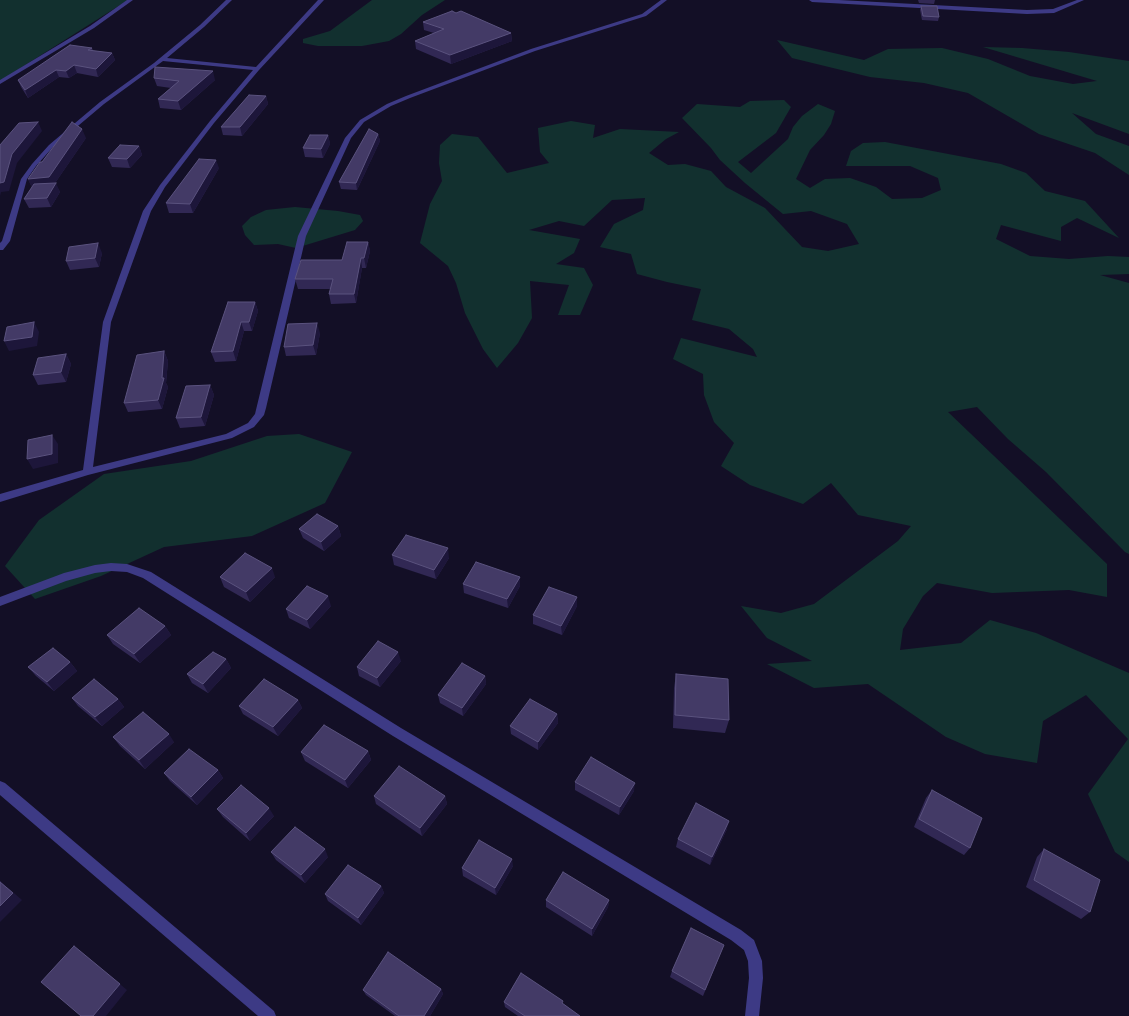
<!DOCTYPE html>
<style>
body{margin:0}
canvas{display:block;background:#130f26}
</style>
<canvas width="1129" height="1016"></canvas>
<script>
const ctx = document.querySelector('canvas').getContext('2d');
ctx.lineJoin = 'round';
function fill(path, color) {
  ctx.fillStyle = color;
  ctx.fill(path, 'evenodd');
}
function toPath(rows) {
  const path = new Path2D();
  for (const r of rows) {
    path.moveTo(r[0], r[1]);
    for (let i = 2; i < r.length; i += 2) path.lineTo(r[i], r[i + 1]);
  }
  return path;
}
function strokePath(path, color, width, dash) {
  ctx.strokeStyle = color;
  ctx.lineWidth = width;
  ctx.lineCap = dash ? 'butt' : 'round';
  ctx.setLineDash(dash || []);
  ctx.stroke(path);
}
const green = toPath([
 [0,0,128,0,0,81],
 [372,0,445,0,422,15,401,34,389,41,362,46,318,46,303,43,303,39,330,31],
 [777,40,864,60,888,49,942,48,988,59,1030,76,1073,84,1097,81,983,47,1022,48,1069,52,1129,61,1129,134,1072,113,1096,134,1129,146,1129,175,1095,153,1039,134,968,93,924,83,870,77,792,58],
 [784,100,791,107,776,133,738,162,751,173,788,139,793,127,802,116,818,104,835,111,831,124,824,135,810,150,796,179,810,188,825,179,850,178,876,187,892,199,922,198,941,190,938,178,910,166,846,166,851,151,863,143,885,142,1001,164,1026,173,1045,191,1085,201,1119,238,1077,218,1061,227,1061,241,1001,225,996,239,1030,256,1069,259,1108,256,1129,257,1129,274,1100,275,1129,283,1129,554,1125,552,1046,472,1008,439,977,407,948,412,1107,564,1107,597,1069,590,992,593,937,583,923,596,903,629,900,650,961,643,990,620,1036,633,1129,673,1129,862,1115,852,1088,794,1128,739,1086,695,1043,721,1037,763,985,754,946,737,868,684,814,688,767,664,812,661,767,638,741,606,781,613,814,604,898,541,911,526,858,515,831,483,803,504,750,485,721,466,734,443,714,422,704,395,703,374,673,359,681,338,757,357,753,349,729,329,692,320,701,289,667,282,637,274,631,254,600,247,614,224,643,210,645,198,612,200,584,226,559,221,529,230,580,239,574,253,556,264,584,268,593,285,580,315,558,315,569,285,530,281,532,318,518,343,497,368,483,349,465,313,456,283,448,266,420,243,430,204,442,181,439,163,440,145,452,134,478,137,507,173,549,163,540,152,538,128,571,121,595,125,593,138,620,129,679,132,666,139,649,153,668,165,685,164,711,171,726,187,765,208,802,247,828,251,859,244,847,224,811,211,783,214,745,183,720,160,711,148,682,118,697,104,740,107,750,101],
 [295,207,338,211,360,215,363,221,355,230,296,248,278,244,254,245,245,235,242,226,251,217,266,210],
 [299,434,352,452,325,503,252,536,164,547,101,576,35,599,5,566,39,520,104,474,191,461,267,436]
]);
const street = toPath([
 [127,0,133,0,94,28,0,84,0,80,90,26,127,0],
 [226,0,232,0,204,27,167,58,256,67,318,0,324,0,259,70,214,123,165,187,151,211,111,322,93,467,226,434,248,423,255,414,298,236,345,138,360,120,387,104,406,96,531,49,642,14,661,0,667,0,646,16,535,51,410,98,391,106,364,122,351,138,306,236,266,408,264,415,254,427,232,438,88,475,0,502,0,494,83,470,103,322,143,211,160,185,210,121,253,70,163,61,104,104,53,147,36,166,27,179,10,241,3,250,0,250,0,243,2,241,21,179,32,164,49,145,100,102,154,63,200,25,226,0],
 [809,0,839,0,1027,10,1053,9,1077,0,1084,0,1054,13,1027,14,812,2,809,0],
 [111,563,127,564,151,572,401,728,741,930,754,940,762,961,763,978,759,1016,745,1016,749,978,748,961,744,950,731,940,393,736,143,578,127,572,111,571,95,573,66,581,0,606,0,597,64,573,95,565,111,563],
 [0,781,5,783,274,1011,276,1016,258,1016,0,795,0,781]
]);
const wall = toPath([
 [918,0,935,0,934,4,919,3],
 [921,6,939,17,938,21,922,20,920,10],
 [423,22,511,33,512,41,451,64,416,49,415,41,434,33,424,30],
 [92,48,93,51,112,53,115,60,98,77,77,73,69,78,59,77,28,98,21,87,18,80],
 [154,78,215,80,181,110,160,108,158,99,171,88,157,86],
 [266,96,268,104,242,136,223,135,221,127],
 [378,134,380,141,357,190,341,189,339,182],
 [328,135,330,144,323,158,305,157,303,148],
 [86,138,55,183,60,192,51,207,29,208,24,199,32,187,28,179,42,162],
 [139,146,142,155,130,168,112,167,108,158],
 [219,168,193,213,169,213,166,203],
 [368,242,370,251,366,268,362,268,356,303,331,304,329,294,331,289,298,289,295,279,342,260],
 [102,253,99,267,70,270,66,261],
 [255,302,258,311,252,331,244,331,236,361,215,362,211,352],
 [320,333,316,355,286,356,284,347],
 [164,351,168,361,166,383,168,387,162,409,128,412,124,403],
 [66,354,71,364,66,382,38,385,33,375],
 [210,385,214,395,205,426,180,428,176,418],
 [338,526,341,536,324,551,303,538,299,529],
 [392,555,449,558,436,579,394,565],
 [220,577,275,577,250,602,224,587],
 [520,577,520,586,508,608,464,593,463,584],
 [577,597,577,606,562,635,533,624,533,615],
 [331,606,310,629,289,618,286,609],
 [165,626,171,635,140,663,113,644,107,635],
 [226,659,231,668,208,693,192,683,187,674],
 [401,661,380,687,359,676,357,667],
 [70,662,77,671,54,691,36,676,28,667],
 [676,674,729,720,725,733,673,728,674,688],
 [485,676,486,684,463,716,440,703,438,695],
 [72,698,118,699,124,707,102,726,78,706],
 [298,700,302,708,278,736,243,714,239,706],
 [557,714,558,723,538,750,511,734,510,726],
 [113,737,174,742,145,769,120,746],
 [368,751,371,760,348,788,305,761,301,752],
 [218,770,223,778,197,805,170,781,164,773],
 [575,782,634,791,619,815,575,790],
 [932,790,970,848,964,855,914,827,926,798],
 [374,796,445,796,447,804,422,836,376,804],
 [217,809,274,816,250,841,223,817],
 [727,829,710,865,676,847,678,839],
 [1044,849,1090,912,1081,919,1026,887,1037,857],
 [271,852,328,857,305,883,276,860],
 [513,866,496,895,463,876,462,868],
 [381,886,384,893,361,925,328,901,325,894],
 [546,900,609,900,608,907,592,936,546,907],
 [724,945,703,996,670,977,672,971],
 [441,989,443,994,430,1016,395,1016,366,995,363,990],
 [504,1002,563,1004,580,1016,518,1016,505,1007]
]);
const shadedWall = toPath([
 [511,33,512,41,451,64,450,55],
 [112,53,115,60,98,77,96,69],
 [74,65,77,73,69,78,66,71],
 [56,70,59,77,28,98,25,90],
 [213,71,215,80,181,110,178,101],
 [266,96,268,104,242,136,240,127],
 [38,122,42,131,17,163,9,191,1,192,0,196,0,183,12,154],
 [82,129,86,138,53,186,32,188,28,179],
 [378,134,380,141,357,190,356,183],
 [328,135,330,144,323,158,321,149],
 [139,146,142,155,130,168,127,159],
 [216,160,219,168,193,213,190,204],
 [56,183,60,192,51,207,47,198],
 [368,242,370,251,366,268,364,258],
 [98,243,102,253,99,267,95,258],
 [361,258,362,268,356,303,354,294],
 [255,302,258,311,252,331,249,322],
 [34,322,39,332,37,346,9,351,4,341],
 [241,322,244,331,236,361,233,351],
 [317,323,320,333,316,355,313,345],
 [164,351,168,361,166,383,168,387,162,409,158,400,162,378],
 [66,354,71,364,66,382,61,372],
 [210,385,214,395,205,426,201,417],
 [52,435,58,444,58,463,33,469,27,459],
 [338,526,341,536,324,551,321,542],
 [448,548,449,558,436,579,434,570],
 [272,568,275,577,250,602,246,592],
 [520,577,520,586,508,608,507,599],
 [328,596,331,606,310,629,307,620],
 [577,597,577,606,562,635,561,626],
 [165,626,171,635,140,663,134,654],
 [398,652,401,661,380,687,377,678],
 [226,659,231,668,208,693,203,684],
 [70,662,77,671,54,691,47,682],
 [485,676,486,684,463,716,462,708],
 [118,699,124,707,102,726,95,717],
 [298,700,302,708,278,736,273,727],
 [557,714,558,723,538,750,538,742],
 [169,734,174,742,145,769,139,760],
 [368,751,371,760,348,788,345,780],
 [218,770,223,778,197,805,191,797],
 [635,783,634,791,619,815,620,807],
 [445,796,447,804,422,836,420,828],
 [269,808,274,816,250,841,246,833],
 [729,821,727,829,710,865,712,857],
 [325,849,328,857,305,883,301,875],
 [512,859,513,866,496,895,495,888],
 [0,881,22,900,0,922],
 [381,886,384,893,361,925,358,918],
 [609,900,608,907,592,936,592,929],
 [74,946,127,990,106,1016,93,1016],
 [441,989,443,994,430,1016,424,1016]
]);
const building = toPath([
 [921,6,937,6,939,17,923,16,921,6],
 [452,11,456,13,461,11,511,33,450,55,415,41,444,29,423,22,452,11],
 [70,45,92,48,88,50,112,53,96,69,74,65,66,71,56,70,25,90,18,80,70,45],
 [155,67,213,71,178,101,158,99,179,81,154,78,155,67],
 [249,95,266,96,240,127,221,127,249,95],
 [38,122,12,154,4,182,0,183,0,145,19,123,38,122],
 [72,122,82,129,49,177,28,179,40,162,42,162,72,122],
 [369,129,378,134,356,183,339,182,369,129],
 [310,135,328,135,321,149,303,148,310,135],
 [120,145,139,146,127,159,108,158,120,145],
 [199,159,216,160,190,204,166,203,199,159],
 [56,183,47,198,24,199,34,184,56,183],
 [347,242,368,242,364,258,361,258,354,294,329,294,333,279,295,279,301,260,342,260,347,242],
 [98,243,95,258,66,261,69,247,98,243],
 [228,302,255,302,249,322,241,322,233,351,211,352,228,302],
 [34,322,32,337,4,341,7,327,34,322],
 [317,323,313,345,284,347,288,324,317,323],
 [164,351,162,378,164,378,158,400,124,403,137,355,164,351],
 [66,354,61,372,33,375,38,358,66,354],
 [210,385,201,417,176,418,186,386,210,385],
 [52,435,52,454,27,459,28,440,52,435],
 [317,514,338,526,321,542,299,529,317,514],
 [406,535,448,548,434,570,392,555,406,535],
 [245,553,272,568,246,592,220,577,245,553],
 [476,562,520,577,507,599,463,584,476,562],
 [307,586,328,596,307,620,286,609,307,586],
 [549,587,577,597,561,626,533,615,549,587],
 [139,608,165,626,134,654,107,635,139,608],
 [378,641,398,652,377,678,357,667,378,641],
 [53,648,70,662,47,682,28,667,53,648],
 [213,652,226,659,203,684,187,674,213,652],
 [462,663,485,676,462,708,438,695,462,663],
 [676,674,728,679,729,720,675,715,676,674],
 [94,679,118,699,95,717,72,698,94,679],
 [264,679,298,700,273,727,239,706,264,679],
 [530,699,557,714,538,742,510,726,530,699],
 [143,712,169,734,139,760,113,737,143,712],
 [324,725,368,751,345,780,301,752,324,725],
 [189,749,218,770,191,797,164,773,189,749],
 [591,757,635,783,620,807,575,782,591,757],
 [399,766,445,796,420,828,374,796,399,766],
 [241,785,269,808,246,833,217,809,241,785],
 [932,790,982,818,970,848,919,819,932,790],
 [696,803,729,821,712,857,678,839,696,803],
 [295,827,325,849,301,875,271,852,295,827],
 [479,840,512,859,495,888,462,868,479,840],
 [1044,849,1100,880,1090,912,1034,880,1044,849],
 [348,865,381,886,358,918,325,894,348,865],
 [563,872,609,900,592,929,546,900,563,872],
 [0,882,13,893,0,906,0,882],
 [691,928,724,945,705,990,672,971,691,928],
 [74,946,120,984,93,1016,81,1016,41,982,74,946],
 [388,952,441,989,424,1016,399,1016,363,990,388,952],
 [521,973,563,1001,562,1003,580,1016,525,1016,504,1002,521,973]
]);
fill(green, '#12302f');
fill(street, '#3d3a85');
fill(wall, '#312854');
fill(shadedWall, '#1d163a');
fill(building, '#433a66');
strokePath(building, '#5a527e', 1);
</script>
